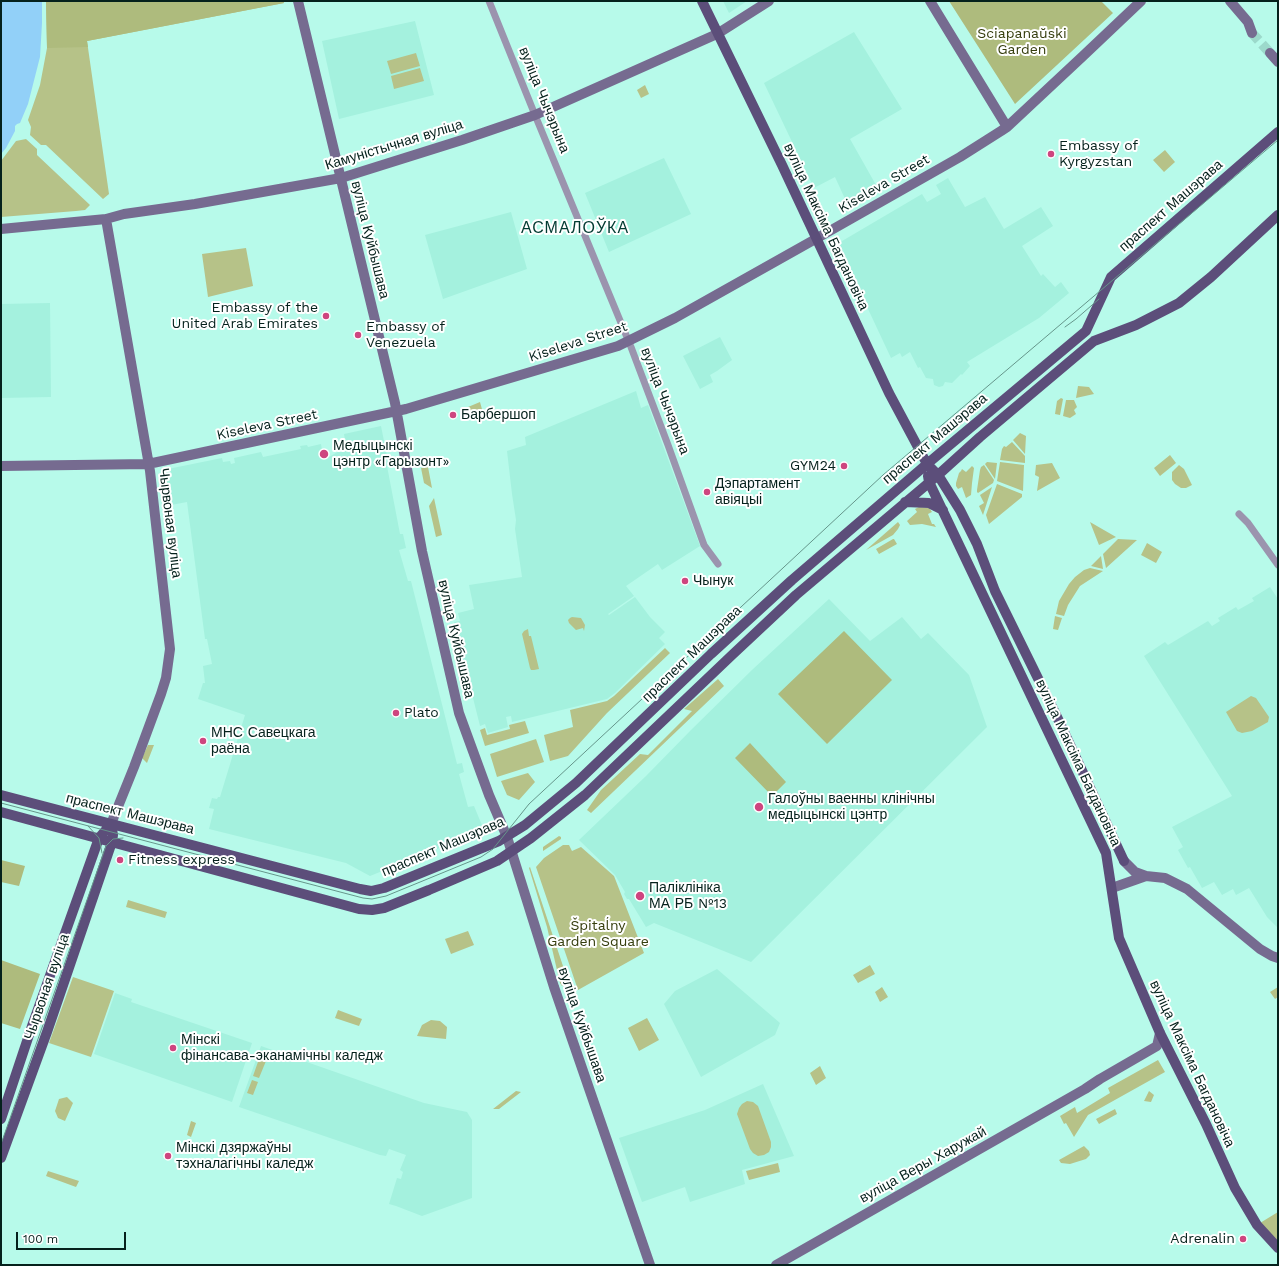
<!DOCTYPE html>
<meta charset="utf-8">
<style>
body{margin:0}
#map{position:relative;width:1279px;height:1266px;overflow:hidden;background:#b7faea;font-family:"Work Sans",sans-serif}
canvas{display:block}
.frame{position:absolute;inset:0;border:2px solid #05211c;pointer-events:none}
.scale{position:absolute;left:16px;top:1232px;width:110px;height:18px;box-sizing:border-box;border:2px solid #05211c;border-top:0;padding-left:5px;font-size:12px;line-height:14px;white-space:nowrap;color:#05211c;-webkit-text-stroke:3px #fff;paint-order:stroke}
</style>
<div id="map">
<canvas width="1279" height="1266"></canvas>
<div class="frame"></div>
<div class="scale">100 m</div>
</div>
<script>
const ctx = document.querySelector('canvas').getContext('2d');
ctx.lineJoin = 'round';
function fill(path, color) {
  ctx.fillStyle = color;
  ctx.fill(path, 'evenodd');
}
function toPath(rows) {
  const path = new Path2D();
  for (const r of rows) {
    path.moveTo(r[0], r[1]);
    for (let i = 2; i < r.length; i += 2) path.lineTo(r[i], r[i + 1]);
  }
  return path;
}
function strokePath(path, color, width, dash) {
  ctx.strokeStyle = color;
  ctx.lineWidth = width;
  ctx.lineCap = dash ? 'butt' : 'round';
  ctx.setLineDash(dash || []);
  ctx.stroke(path);
}
function write(font, color, halo, rows, align = 'center') {
  ctx.font = font + ' "Work Sans",sans-serif';
  ctx.lineWidth = 4;
  ctx.setLineDash([]);
  ctx.textBaseline = 'middle';
  ctx.strokeStyle = halo;
  ctx.fillStyle = color;
  for (const [text, x, y, turn = 0] of rows) {
    ctx.save();
    ctx.translate(x, y);
    ctx.rotate((+turn || 0) * Math.PI / 180);
    ctx.textAlign = isNaN(turn) ? turn : align;
    if (halo) ctx.strokeText(text, 0, 0);
    ctx.fillText(text, 0, 0);
    ctx.restore();
  }
}
const built = toPath([
 [723,1,747,1,729,13],
 [415,21,434,95,339,119,322,41],
 [854,32,902,109,850,139,876,185,846,201,835,177,814,188,764,83],
 [664,158,691,214,609,252,585,193],
 [948,178,965,207,985,197,1004,229,1041,207,1053,226,1022,246,1041,276,1043,274,1055,287,1061,282,1069,293,1039,318,967,362,970,366,962,375,961,374,952,383,945,382,943,386,939,387,934,385,933,379,926,378,920,367,918,368,910,352,902,357,900,353,891,358,846,262,837,244,922,194,927,202,941,194,936,185],
 [511,212,527,269,443,299,425,235],
 [50,303,51,397,1,398,1,304],
 [720,337,732,360,717,371,710,375,713,382,700,389,683,356],
 [636,391,641,408,648,405,700,546,662,570,658,564,626,586,634,596,608,614,609,615,635,597,650,617,665,632,659,638,665,644,615,693,607,699,512,722,511,716,506,717,508,727,488,733,485,724,480,726,454,622,460,621,458,613,474,609,469,585,522,577,515,529,516,520,512,494,507,451,526,445,525,437],
 [381,426,389,466,387,466,400,534,403,534,406,548,399,550,408,581,411,581,457,764,462,763,464,772,459,774,468,807,474,806,484,830,370,876,346,863,209,829,214,809,209,808,212,798,217,799,218,797,220,797,245,715,198,699,203,683,205,683,203,666,212,664,207,639,205,639,187,502,171,505,163,470,222,458,223,462,230,461,231,464,235,463,234,458,261,452,263,457,301,449,300,446,307,445,308,447,321,444,322,450,326,450,329,457,346,447,344,434],
 [1270,587,1278,599,1278,928,1267,917,1249,888,1236,895,1233,889,1222,895,1214,882,1202,888,1190,867,1188,868,1178,850,1183,847,1172,827,1232,796,1144,656,1165,642,1168,645,1208,621,1212,626,1220,621,1218,618,1236,607,1238,610,1254,601,1252,598],
 [829,599,870,641,902,617,921,639,928,633,969,675,987,727,751,962,654,923,646,927,629,899,627,899,624,894,625,892,615,875,579,840,646,776,691,730,753,669],
 [717,969,780,1023,775,1035,701,1077,664,1004,675,991],
 [115,993,132,999,131,1002,134,1003,252,1043,232,1102,94,1054],
 [261,1046,424,1103,467,1112,472,1120,472,1198,422,1216,396,1206,389,1204,397,1178,401,1179,403,1172,400,1170,406,1155,389,1149,386,1156,380,1155,239,1107],
 [763,1084,794,1156,742,1170,745,1184,690,1202,685,1187,642,1202,619,1138,705,1110]
]);
const green = toPath([
 [46,1,283,1,284,3,87,41,109,194,103,199,46,145,41,145,30,135,31,127,28,120,40,85,47,48],
 [416,53,420,66,391,74,387,61],
 [420,68,424,81,394,89,391,76],
 [645,85,649,94,641,98,637,90],
 [26,139,37,149,37,155,90,205,85,210,76,211,1,217,1,161,16,141],
 [1165,150,1175,162,1164,172,1153,160],
 [246,248,253,286,208,297,202,254],
 [1078,386,1089,387,1094,394,1076,398],
 [1061,398,1063,399,1060,415,1055,414,1057,401],
 [1066,400,1074,400,1077,407,1074,410,1076,414,1070,418,1063,416],
 [480,402,483,413,471,417,468,407],
 [1020,433,1026,436,1025,454,1013,440],
 [1012,442,1025,456,1025,463,1000,460,1002,449,1004,446,1006,447],
 [1170,455,1176,463,1160,476,1154,468],
 [987,462,997,463,995,479,985,464],
 [1000,462,1024,465,1023,491,997,481],
 [1052,463,1060,478,1037,491,1039,477,1035,475,1036,465],
 [984,465,994,480,993,483,978,493,977,492,977,490,980,470,981,467],
 [1179,465,1184,469,1192,485,1186,488,1181,488,1175,484,1172,480,1172,472],
 [972,466,974,468,972,483,971,495,966,498,962,487,958,489,956,486,956,483,959,473,961,471,962,469,966,472],
 [428,467,432,488,424,483,421,468],
 [997,484,1022,494,1022,497,989,524,986,515],
 [992,487,983,515,979,506,984,503,980,495],
 [434,498,442,535,436,537,429,506],
 [919,507,928,508,930,509,932,512,928,514,932,524,934,524,936,527,922,524,910,525,907,521,917,512,915,509],
 [898,522,900,525,898,529,893,535,866,550],
 [1090,522,1116,537,1099,545],
 [893,539,894,539,897,544,879,554,876,549],
 [1118,539,1137,540,1106,568,1103,554],
 [1147,543,1162,552,1156,563,1141,555],
 [1101,556,1103,569,1091,566],
 [1090,568,1103,571,1080,586,1068,605,1064,616,1056,614,1059,601,1069,584,1075,577,1084,570],
 [1055,616,1062,618,1058,630,1053,629],
 [572,617,581,618,585,625,584,631,583,628,576,630,569,623,568,620,570,618],
 [528,629,529,636,531,636,539,669,534,670,531,670,530,668,522,634,524,631],
 [665,648,670,653,607,713,568,756,550,761,544,735,573,727,570,710,607,701,614,696],
 [718,679,724,686,591,813,587,810,601,790,640,754,648,755,692,711,684,709],
 [1251,696,1256,698,1269,717,1268,722,1252,731,1242,733,1237,731,1226,712],
 [525,721,529,733,485,746,480,730,485,728,487,735,510,729,509,725],
 [536,739,544,762,497,777,490,754],
 [148,745,154,745,147,763,142,758],
 [528,773,535,782,519,800,507,795,501,781],
 [559,836,561,837,561,839,543,851,543,847],
 [563,845,569,845,572,851,581,847,614,876,644,953,578,990,536,867,544,858],
 [530,867,569,984,566,985,562,986,560,983,547,927,529,868],
 [128,900,167,912,165,918,126,907],
 [468,931,474,945,451,954,445,939],
 [870,965,875,974,858,983,853,975],
 [73,977,114,991,91,1057,49,1043],
 [882,987,888,997,880,1002,875,992],
 [1278,987,1278,997,1275,999,1270,992],
 [338,1010,362,1019,359,1026,335,1018],
 [647,1018,659,1040,639,1051,628,1028],
 [431,1020,440,1021,447,1027,446,1039,417,1036,422,1025],
 [259,1059,266,1061,259,1078,253,1076],
 [1158,1060,1165,1072,1088,1115,1074,1137,1066,1123,1064,1124,1060,1116,1075,1107,1077,1113,1110,1093,1108,1088],
 [820,1066,826,1078,816,1085,810,1073],
 [252,1080,258,1082,253,1095,247,1093],
 [516,1091,521,1092,499,1109,493,1109],
 [1149,1091,1154,1095,1151,1102,1144,1101],
 [67,1097,73,1103,65,1121,58,1118,55,1111,59,1099],
 [747,1101,753,1102,758,1106,771,1142,771,1147,769,1152,764,1155,758,1156,753,1153,750,1149,737,1114,739,1108,742,1104],
 [1115,1109,1117,1114,1099,1124,1096,1119],
 [191,1121,196,1123,191,1137,187,1135],
 [1084,1146,1089,1151,1090,1155,1086,1159,1070,1164,1061,1163,1059,1160],
 [778,1163,780,1172,749,1180,746,1171],
 [48,1171,79,1181,76,1187,46,1176],
 [1278,1212,1278,1241,1260,1223]
]);
const forest = toPath([
 [46,1,283,1,284,3,87,41,88,47,47,48],
 [949,1,1101,1,1113,13,1015,104],
 [844,631,892,680,827,744,778,694],
 [750,743,786,782,772,796,735,758],
 [1,860,25,866,19,886,1,882],
 [1,960,40,974,20,1029,1,1023]
]);
const water = toPath([
 [1,1,42,1,42,23,40,57,28,104,20,123,17,124,15,126,15,131,6,148,1,154]
]);
const secondaryTunnel = toPath([
 [1252,33,1270,53]
]);
const street = toPath([
 [489,1,535,115,631,347,668,445,704,545,718,564],
 [1239,514,1248,523,1278,565]
]);
const secondary = toPath([
 [298,1,395,403,422,551,459,713,489,795,507,837,554,987,650,1265],
 [930,1,1007,127],
 [1230,1,1248,22,1252,33],
 [1270,53,1278,62],
 [106,219,150,471,170,649,166,678,161,694,134,767,111,824],
 [1,229,106,219,124,214,195,204,341,178,462,140,535,115,717,34,769,1],
 [1,466,148,464,406,409,618,346,675,318,812,241,960,157,1001,131,1007,127,1083,56,1141,1],
 [1124,861,1135,872,1146,876,1165,878,1187,889,1260,949,1272,956,1278,958],
 [1112,888,1146,876],
 [776,1265,1085,1089,1100,1079,1157,1046,1160,1033]
]);
const primary = toPath([
 [702,1,782,165,889,393,927,464,938,475,960,510,977,544,995,591,1059,721,1124,861],
 [928,476,929,482,1106,853,1119,938,1160,1033,1206,1124,1235,1188,1257,1225,1278,1248],
 [905,502,929,503,943,510],
 [1,795,360,889,371,891,384,888,499,841,525,825,576,783,711,654,792,580,927,464,1086,331,1111,277,1278,132],
 [1,812,359,909,372,910,384,908,429,890,497,861,531,838,585,795,731,656,796,595,938,475,980,437,1094,341,1136,325,1179,303,1211,277,1278,215],
 [1,1119,32,1026,99,838,111,824],
 [1,1158,47,1032,112,842,113,835,111,824]
]);
const tram = toPath([
 [1065,327,1076,319,1099,299],
 [1,803,363,898,372,899,386,896,481,857,493,849,529,804,883,475,1278,140],
 [88,826,99,838,102,853],
 [1,1144,106,846,113,839,123,838]
]);
const markers = [
 [1051,154,4,"#ce457f"],
 [326,316,4,"#ce457f"],
 [358,335,4,"#ce457f"],
 [453,415,4,"#ce457f"],
 [324,454,5,"#ce457f"],
 [844,466,4,"#ce457f"],
 [707,492,4,"#ce457f"],
 [685,581,4,"#ce457f"],
 [396,713,4,"#ce457f"],
 [203,741,4,"#ce457f"],
 [759,807,5,"#ce457f"],
 [120,860,4,"#ce457f"],
 [640,896,5,"#ce457f"],
 [173,1048,4,"#ce457f"],
 [168,1156,4,"#ce457f"],
 [1243,1239,4,"#ce457f"]
];
const parkNames = [
 ["Sciapanaŭski",1022,34],
 ["Garden",1022,50],
 ["Špitaĺny",598,926],
 ["Garden Square",598,942]
];
const streetNames = [
 ["вуліца Чычэрына",544,100,68],
 ["Камуністычная вуліца",394,145,-17],
 ["Kiseleva Street",884,184,-30],
 ["праспект Машэрава",1171,206,-41],
 ["вуліца Максіма Багдановіча",826,227,65],
 ["вуліца Куйбышава",370,240,76],
 ["Kiseleva Street",578,342,-18],
 ["вуліца Чычэрына",665,401,69],
 ["Kiseleva Street",267,425,-12],
 ["праспект Машэрава",935,439,-40],
 ["Чырвоная вуліца",170,523,83],
 ["вуліца Куйбышава",456,639,77],
 ["праспект Машэрава",692,654,-44],
 ["вуліца Максіма Багдановіча",1078,763,65],
 ["праспект Машэрава",130,814,14],
 ["праспект Машэрава",443,847,-23],
 ["Чырвоная вуліца",47,987,-71],
 ["вуліца Куйбышава",582,1025,71],
 ["вуліца Максіма Багдановіча",1192,1064,65],
 ["вуліца Веры Харужай",923,1165,-29]
];
const poiNames = [
 ["Embassy of",1059,146],
 ["Kyrgyzstan",1059,162],
 ["Embassy of the",318,308,"right"],
 ["United Arab Emirates",318,324,"right"],
 ["Embassy of",366,327],
 ["Venezuela",366,343],
 ["Барбершоп",461,415],
 ["Медыцынскі",333,446],
 ["цэнтр «Гарызонт»",333,462],
 ["GYM24",836,466,"right"],
 ["Дэпартамент",715,484],
 ["авіяцыі",715,500],
 ["Чынук",693,581],
 ["Plato",404,713],
 ["МНС Савецкага",211,733],
 ["раёна",211,749],
 ["Галоўны ваенны клінічны",768,799],
 ["медыцынскі цэнтр",768,815],
 ["Fitness express",128,860],
 ["Паліклініка",649,888],
 ["МА РБ №13",649,904],
 ["Мінскі",181,1040],
 ["фінансава-эканамічны каледж",181,1056],
 ["Мінскі дзяржаўны",176,1148],
 ["тэхналагічны каледж",176,1164],
 ["Adrenalin",1235,1239,"right"]
];
const quarterNames = [
 ["АСМАЛОЎКА",575,228]
];
fill(built, '#a4f1de');
fill(green, '#b6c288');
fill(forest, '#aebb7d');
fill(water, '#92d0f8');
strokePath(secondaryTunnel, '#9cd9cb', 10, [10, 5]);
strokePath(street, '#9b94ae', 7);
strokePath(secondary, '#766b90', 10);
strokePath(primary, '#5c4e7a', 10);
strokePath(tram, '#65968b', 1);
for (const [x, y, r, color] of markers) {
  const dot = new Path2D();
  dot.arc(x, y, r, 0, 2 * Math.PI);
  ctx.fillStyle = color;
  ctx.fill(dot);
  strokePath(dot, '#fff', 1.5);
}
write('14px', '#353d0d', '#fff', parkNames);
write('14px', '#05211c', '#fff', streetNames);
write('14px', '#05211c', '#fff', poiNames, 'left');
ctx.letterSpacing = '1px';
write('16px', '#023b32', '#fff', quarterNames);
ctx.letterSpacing = '0px';
</script>
